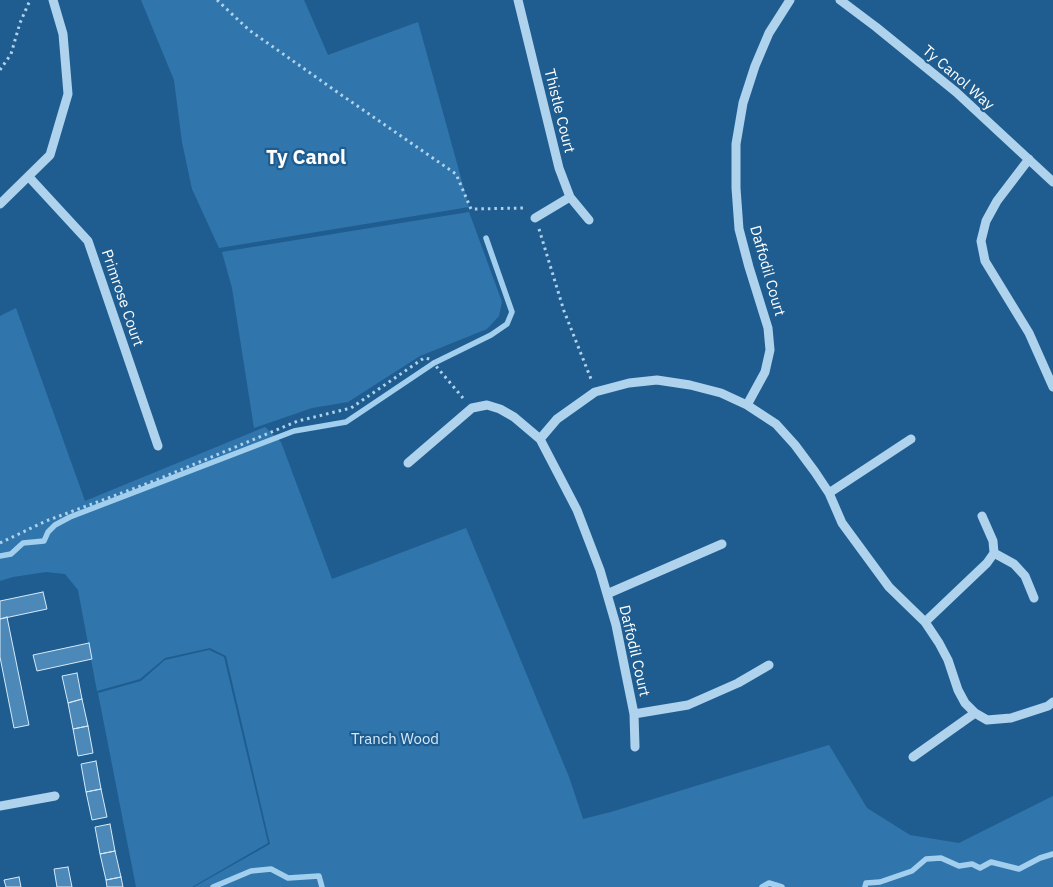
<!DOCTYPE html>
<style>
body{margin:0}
canvas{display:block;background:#1f5d90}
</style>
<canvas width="1053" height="887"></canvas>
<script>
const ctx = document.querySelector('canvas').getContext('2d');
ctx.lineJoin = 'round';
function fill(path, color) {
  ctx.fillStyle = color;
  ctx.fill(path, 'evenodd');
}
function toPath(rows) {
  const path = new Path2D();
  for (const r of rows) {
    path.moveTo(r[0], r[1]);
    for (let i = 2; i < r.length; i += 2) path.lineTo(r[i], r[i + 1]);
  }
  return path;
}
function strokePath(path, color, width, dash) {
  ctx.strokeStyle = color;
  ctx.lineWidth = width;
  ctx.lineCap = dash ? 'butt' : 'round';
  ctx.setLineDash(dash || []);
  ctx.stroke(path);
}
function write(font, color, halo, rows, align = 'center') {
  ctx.font = font + ' "IBM Plex Sans",sans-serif';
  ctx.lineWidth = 4.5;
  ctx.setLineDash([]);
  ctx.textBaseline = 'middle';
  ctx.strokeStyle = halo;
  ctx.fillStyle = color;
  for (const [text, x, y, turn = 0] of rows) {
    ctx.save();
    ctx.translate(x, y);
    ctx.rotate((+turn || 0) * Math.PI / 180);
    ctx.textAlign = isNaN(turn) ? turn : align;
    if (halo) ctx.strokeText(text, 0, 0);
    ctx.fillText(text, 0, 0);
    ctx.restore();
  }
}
const green = toPath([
 [141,0,304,0,328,55,418,22,469,207,219,248,192,189,182,142,174,80],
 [469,212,502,302,499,316,487,329,420,356,348,402,312,408,254,428,232,288,222,252],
 [16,308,85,501,265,427,281,442,332,579,466,528,569,777,583,819,611,812,829,745,867,808,910,835,959,843,1053,796,1053,887,194,887,270,844,226,656,210,648,165,658,140,679,97,691,78,590,65,574,46,572,13,577,0,581,0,316],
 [209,650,224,657,268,843,192,887,136,887,98,693,141,681,165,660]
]);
const stream = toPath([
 [0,556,11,554,23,543,44,541,48,532,55,525,70,517,294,431,346,422,434,363,491,335,507,324,512,312,486,238],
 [213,887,251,871,271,869,288,878,319,876,322,887],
 [762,887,769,883,782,887],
 [865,887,866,883,880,882,912,871,926,859,941,858,959,866,972,864,980,868,991,862,1019,869,1040,858,1053,854]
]);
const building = toPath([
 [43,592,47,609,0,619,0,601,43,592],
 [7,617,29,725,14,728,0,657,0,619,7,617],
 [89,643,92,659,37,671,33,655,89,643],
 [77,673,82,699,68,703,62,676,77,673],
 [82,699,88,726,73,729,68,703,82,699],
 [88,726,93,753,78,756,73,729,88,726],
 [96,761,101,789,86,792,81,764,96,761],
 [101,789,107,817,92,820,86,792,101,789],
 [110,824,115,851,100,854,95,827,110,824],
 [115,851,121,877,106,880,100,854,115,851],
 [68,867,72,887,57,887,54,869,68,867],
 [19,877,21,887,6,887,4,880,19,877],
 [121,877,123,887,107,887,106,880,121,877]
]);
const path = toPath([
 [217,0,249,30,340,94,456,174,471,209,526,208],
 [0,70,11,54,20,23,30,0],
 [539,229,564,311,591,379],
 [0,543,46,521,154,481,298,421,351,408,424,358,430,359,463,398]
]);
const minor = toPath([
 [518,0,559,168,570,197,589,220],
 [840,0,876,27,956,92,1053,182],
 [1029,159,997,201,986,221,981,241,985,261,1029,333,1053,387],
 [29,177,88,241,158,446],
 [0,204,50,155,68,94,63,34,53,0],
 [535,218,570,197],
 [747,405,765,372,770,350,768,328,749,267,739,229,736,188,736,144,743,103,755,66,769,33,790,0],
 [540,439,557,419,595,392,629,383,657,380,690,385,721,393,747,405,776,424,795,445,815,472,829,493,842,523,889,587,925,622,939,643,948,660,958,690,965,703,975,713,987,720,1011,718,1048,706,1053,702],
 [408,463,472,408,487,405,500,409,514,417,540,439,577,510,600,570,616,625,634,714,635,747],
 [829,493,911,439],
 [982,516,993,541,994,553,1014,564,1025,576,1034,598],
 [607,594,722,544],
 [925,622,987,563,994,553],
 [634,714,688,705,738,683,769,665],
 [913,757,975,713],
 [0,806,55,796]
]);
const streetNames = [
 ["Ty Canol Way",958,78,41],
 ["Thistle Court",559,111,76],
 ["Daffodil Court",767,271,74],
 ["Primrose Court",122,298,71],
 ["Daffodil Court",634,651,77]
];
const parkNames = [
 ["Tranch Wood",395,740]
];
const districtNames = [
 ["Ty Canol",306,158]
];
fill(green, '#3076ac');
strokePath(stream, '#a3cfee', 5.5);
fill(building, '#4c89b9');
strokePath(building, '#d5eaf9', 1);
strokePath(path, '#afd2ed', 3, [2.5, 4]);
strokePath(minor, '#afd2ed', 9);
write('15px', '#fff', '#1f5d90', streetNames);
write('15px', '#d5eaf9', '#1f5d90', parkNames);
write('bold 20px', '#fff', '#1f5d90', districtNames);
</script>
